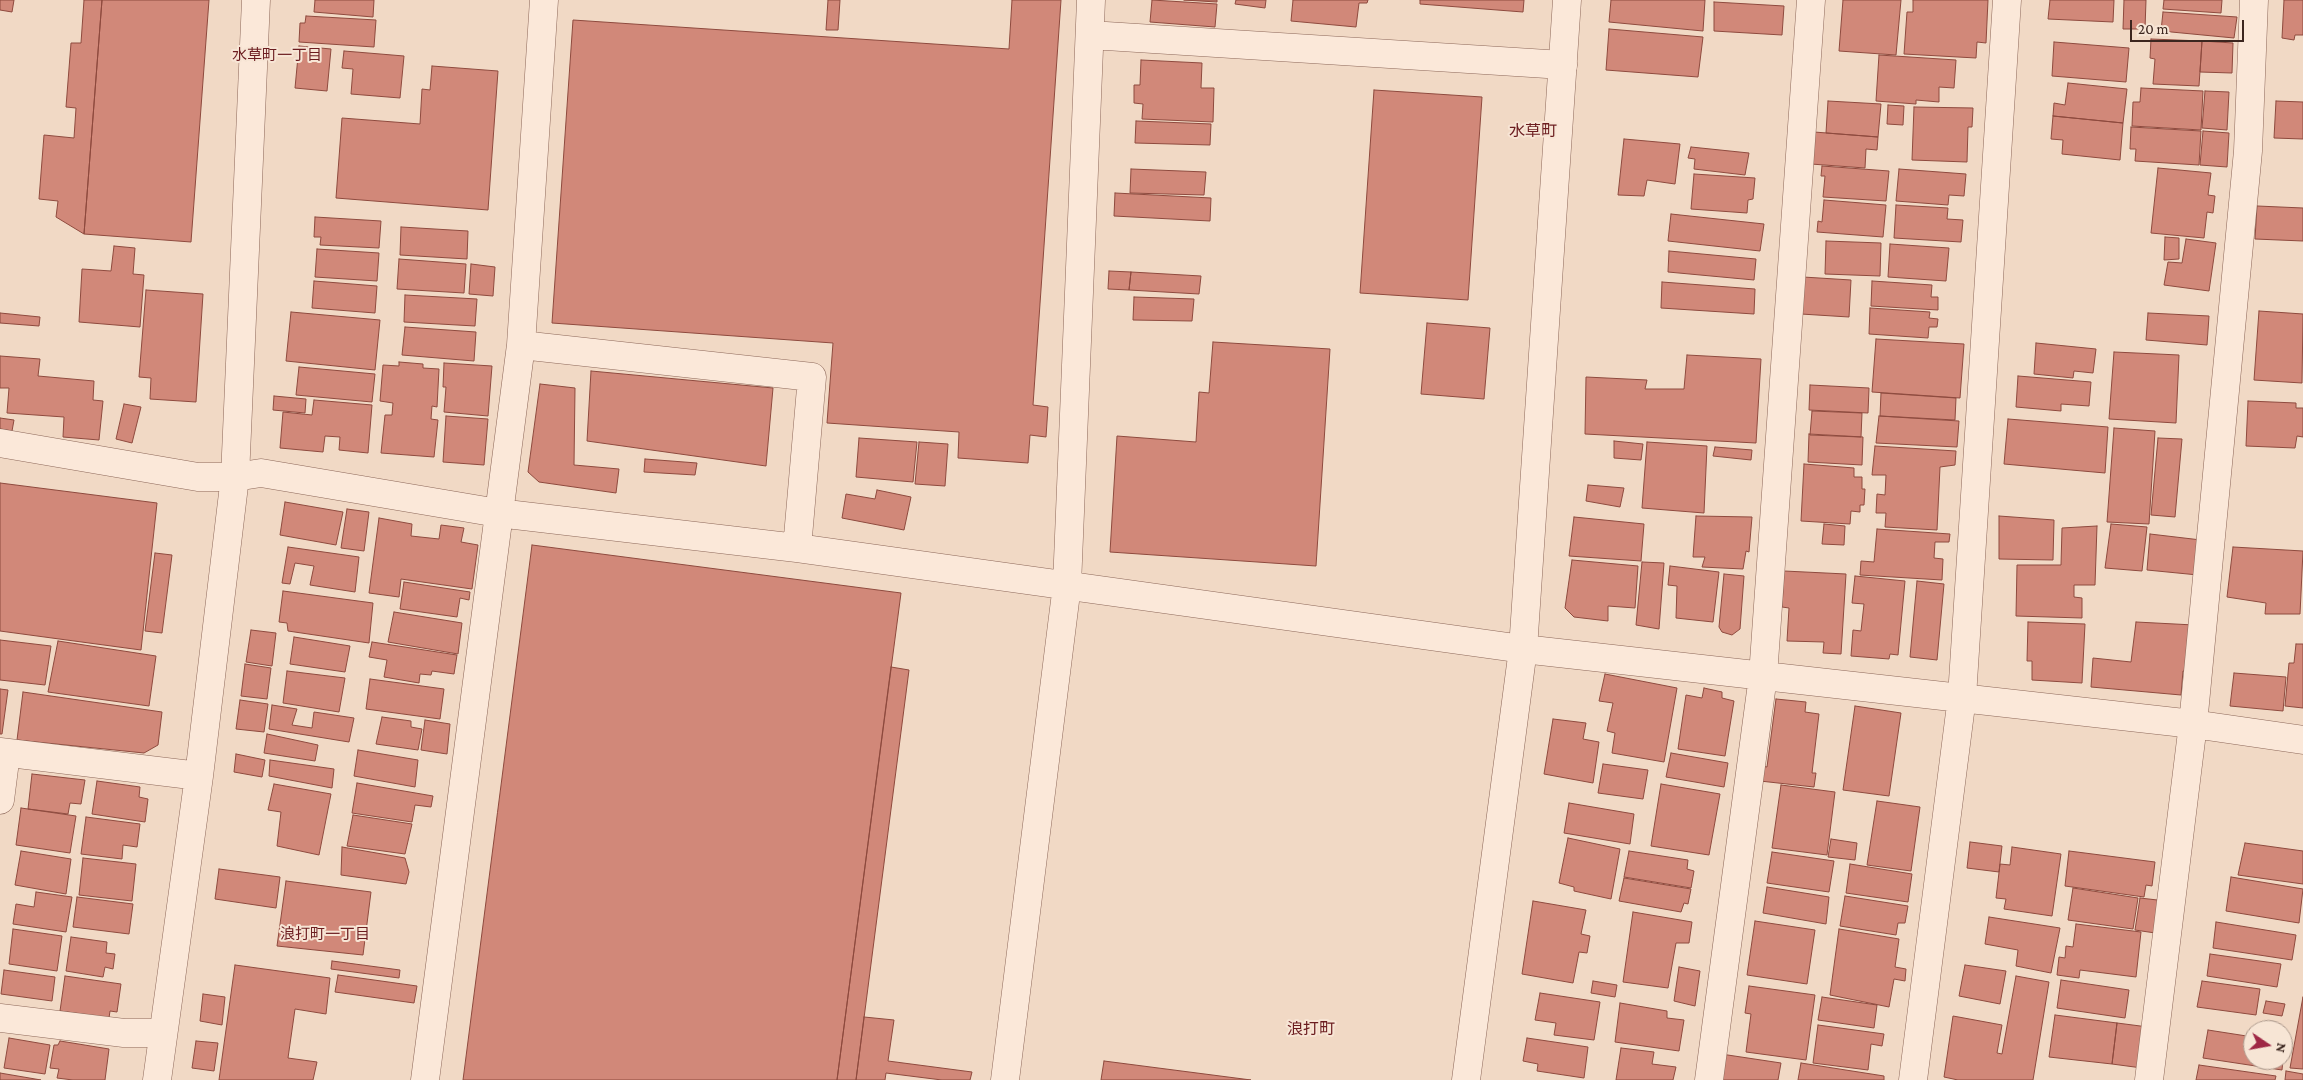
<!DOCTYPE html>
<meta charset="utf-8">
<style>
body{margin:0}
#map{position:relative;width:2303px;height:1080px;overflow:hidden;background:#f1d9c5;font-family:"Crimson Pro",serif}
canvas{display:block}
.north{position:absolute;left:2243px;top:1020px;width:50px;height:50px;box-sizing:border-box;background:#f7e5d5;border:1px solid #ac998c;border-radius:50%;rotate:102deg;font-size:14px;font-weight:700;line-height:20px;text-align:center;color:#3c261f}
.north::after{content:'';display:block;margin:auto;width:18px;height:22px;background:#9f2745;clip-path:polygon(50% 0,100% 100%,50% 72%,0 100%)}
.scale{position:absolute;left:2130px;top:20px;width:114px;height:22px;box-sizing:border-box;border:2px solid #3c261f;border-top:0;padding-left:6px;font-size:15px;line-height:18px;white-space:nowrap;color:#3c261f;-webkit-text-stroke:4px #f7e5d5;paint-order:stroke}
</style>
<div id="map">
<canvas width="2303" height="1080"></canvas>
<div class="north">N</div>
<div class="scale">20 m</div>
</div>
<script>
const ctx = document.querySelector('canvas').getContext('2d');
ctx.lineJoin = 'round';
function fill(path, color) {
  ctx.fillStyle = color;
  ctx.fill(path, 'evenodd');
}
function toPath(rows) {
  const path = new Path2D();
  for (const r of rows) {
    path.moveTo(r[0], r[1]);
    for (let i = 2; i < r.length; i += 2) path.lineTo(r[i], r[i + 1]);
  }
  return path;
}
function strokePath(path, color, width, dash) {
  ctx.strokeStyle = color;
  ctx.lineWidth = width;
  ctx.lineCap = dash ? 'butt' : 'round';
  ctx.setLineDash(dash || []);
  ctx.stroke(path);
}
function write(font, color, halo, rows, align = 'center') {
  ctx.font = font + ' "Crimson Pro","Noto Sans JP",serif';
  ctx.lineWidth = 4;
  ctx.setLineDash([]);
  ctx.textBaseline = 'middle';
  ctx.strokeStyle = halo;
  ctx.fillStyle = color;
  for (const [text, x, y, turn = 0] of rows) {
    ctx.save();
    ctx.translate(x, y);
    ctx.rotate((+turn || 0) * Math.PI / 180);
    ctx.textAlign = isNaN(turn) ? turn : align;
    if (halo) ctx.strokeText(text, 0, 0);
    ctx.fillText(text, 0, 0);
    ctx.restore();
  }
}
const building = toPath([
 [0,0,14,0,12,12,0,10,0,0],
 [84,0,102,0,84,234,56,217,58,201,39,199,44,135,74,138,76,108,66,107,71,43,81,43,84,0],
 [102,0,209,0,191,242,84,234,102,0],
 [315,0,374,0,373,17,314,12,315,0],
 [828,0,840,0,838,30,826,30,828,0],
 [1012,0,1061,0,1033,405,1048,407,1046,437,1030,435,1028,463,958,458,959,432,827,423,833,343,552,323,573,20,1009,49,1012,0],
 [1152,0,1217,4,1215,27,1150,22,1152,0],
 [1184,0,1217,0,1217,2,1184,0],
 [1236,0,1266,0,1265,8,1235,4,1236,0],
 [1293,0,1368,0,1367,3,1359,3,1356,27,1291,21,1293,0],
 [1420,0,1524,0,1523,12,1420,4,1420,0],
 [1611,0,1705,0,1703,31,1609,22,1611,0],
 [1843,0,1901,0,1896,55,1839,51,1843,0],
 [1913,0,1988,0,1986,43,1977,42,1976,58,1904,54,1907,12,1913,12,1913,0],
 [2050,0,2114,0,2113,22,2048,19,2050,0],
 [2124,0,2146,0,2145,29,2123,29,2124,0],
 [2164,0,2222,0,2221,13,2163,9,2164,0],
 [2284,0,2303,0,2303,35,2295,35,2294,40,2282,38,2284,0],
 [1714,2,1784,6,1782,35,1714,31,1714,2],
 [2163,12,2237,17,2234,38,2161,31,2163,12],
 [306,16,376,20,374,47,299,42,300,23,305,23,306,16],
 [1609,29,1703,37,1698,77,1606,70,1609,29],
 [2151,39,2202,41,2199,86,2153,84,2155,59,2150,58,2151,39],
 [2202,41,2233,43,2232,73,2200,72,2202,41],
 [2054,42,2129,48,2126,82,2052,76,2054,42],
 [299,46,331,49,327,91,295,88,299,46],
 [344,51,404,56,400,98,351,94,353,69,342,68,344,51],
 [1879,55,1956,60,1954,88,1939,87,1939,102,1916,100,1916,104,1876,101,1879,55],
 [1141,60,1202,63,1201,88,1214,88,1213,122,1142,119,1143,104,1134,103,1134,85,1140,85,1141,60],
 [432,66,498,71,488,210,336,198,342,118,420,124,422,89,430,90,432,66],
 [2068,83,2127,89,2123,123,2053,116,2054,103,2065,105,2068,83],
 [2141,88,2203,91,2201,130,2132,126,2133,102,2140,102,2141,88],
 [1374,90,1482,97,1468,300,1360,293,1374,90],
 [2205,91,2229,92,2227,130,2202,128,2205,91],
 [1828,101,1881,104,1878,137,1826,133,1828,101],
 [2276,101,2303,102,2303,139,2274,138,2276,101],
 [1888,105,1904,106,1903,125,1887,124,1888,105],
 [1914,107,1973,108,1972,127,1968,127,1967,162,1912,160,1914,107],
 [2053,116,2123,123,2120,160,2062,154,2063,140,2051,139,2053,116],
 [1136,121,1211,124,1210,145,1135,143,1136,121],
 [2131,127,2201,131,2199,165,2135,161,2136,149,2130,149,2131,127],
 [2203,131,2229,133,2227,167,2200,165,2203,131],
 [1814,132,1878,137,1877,150,1866,149,1865,168,1811,164,1814,132],
 [1624,139,1680,144,1675,184,1647,180,1644,196,1618,195,1624,139],
 [1691,147,1749,153,1745,175,1694,169,1695,159,1688,158,1691,147],
 [1822,166,1889,171,1886,201,1823,197,1825,176,1821,176,1822,166],
 [2158,168,2211,173,2208,195,2215,196,2213,213,2207,212,2204,238,2151,233,2158,168],
 [1131,169,1206,172,1204,195,1130,193,1131,169],
 [1899,169,1966,174,1964,196,1949,195,1948,205,1896,201,1899,169],
 [1694,174,1755,178,1753,199,1748,200,1747,213,1691,209,1694,174],
 [1115,193,1211,198,1210,221,1114,216,1115,193],
 [1824,200,1886,205,1883,237,1817,232,1818,221,1822,222,1824,200],
 [1896,205,1948,208,1947,219,1963,220,1961,242,1894,238,1896,205],
 [2257,206,2303,208,2303,241,2255,239,2257,206],
 [1671,214,1764,224,1760,251,1668,241,1671,214],
 [315,217,381,221,379,248,320,245,321,237,314,237,315,217],
 [401,227,468,231,467,259,400,255,401,227],
 [2165,237,2179,238,2179,259,2164,260,2165,237],
 [2186,239,2216,243,2209,291,2164,285,2168,262,2182,263,2186,239],
 [1826,241,1881,243,1880,276,1825,274,1826,241],
 [1890,244,1949,248,1946,281,1888,277,1890,244],
 [114,246,135,248,133,274,144,275,140,327,79,322,82,269,111,271,114,246],
 [317,249,379,253,377,281,315,277,317,249],
 [1669,251,1756,259,1754,280,1668,272,1669,251],
 [399,259,466,264,464,293,397,289,399,259],
 [471,264,495,267,493,296,469,294,471,264],
 [1109,271,1131,272,1129,290,1108,289,1109,271],
 [1131,272,1201,276,1199,294,1129,290,1131,272],
 [1803,277,1851,280,1849,317,1801,314,1803,277],
 [314,281,377,286,375,313,312,308,314,281],
 [1872,281,1932,285,1931,297,1938,297,1938,310,1871,306,1872,281],
 [1662,282,1755,289,1754,314,1661,308,1662,282],
 [146,290,203,294,196,402,150,399,151,378,139,377,146,290],
 [405,295,477,299,475,326,404,322,405,295],
 [1134,297,1194,299,1192,321,1133,320,1134,297],
 [1870,308,1930,312,1929,318,1938,319,1937,327,1929,327,1928,338,1869,334,1870,308],
 [2259,311,2303,314,2302,383,2254,380,2259,311],
 [291,312,380,320,375,370,286,361,291,312],
 [0,313,40,317,39,326,0,323,0,313],
 [2148,313,2209,316,2207,345,2146,340,2148,313],
 [1427,323,1490,328,1484,399,1421,394,1427,323],
 [405,327,476,332,474,361,402,355,405,327],
 [1876,339,1964,344,1960,398,1872,392,1876,339],
 [1213,342,1330,349,1316,566,1110,552,1117,436,1196,442,1199,392,1209,393,1213,342],
 [2036,343,2096,349,2093,373,2074,371,2073,378,2034,374,2036,343],
 [2114,352,2179,355,2176,423,2109,419,2114,352],
 [1687,355,1761,359,1756,443,1585,434,1586,377,1647,380,1645,389,1684,389,1687,355],
 [0,356,40,359,38,376,94,381,93,400,103,401,99,440,63,437,64,417,7,413,9,388,0,388,0,356],
 [399,362,423,364,423,368,439,369,437,407,432,406,431,419,438,420,434,457,381,453,385,415,392,415,393,403,380,401,383,365,399,366,399,362],
 [444,363,492,366,488,416,444,412,446,387,443,387,444,363],
 [299,367,375,374,372,402,296,395,299,367],
 [591,371,773,388,766,466,587,441,591,371],
 [2018,376,2091,382,2089,406,2061,404,2061,411,2016,407,2018,376],
 [540,384,575,388,574,465,619,469,616,493,539,482,528,472,540,384],
 [1810,385,1869,388,1868,413,1809,410,1810,385],
 [1881,393,1956,398,1955,420,1880,416,1881,393],
 [274,396,306,399,305,413,273,410,274,396],
 [314,400,372,405,368,453,339,450,340,437,325,436,323,452,280,448,283,412,312,415,314,400],
 [2248,401,2296,403,2296,408,2303,408,2303,437,2297,436,2295,448,2246,446,2248,401],
 [124,404,141,407,132,443,116,439,124,404],
 [1812,411,1862,413,1861,437,1810,435,1812,411],
 [446,416,488,419,484,465,443,462,446,416],
 [1879,416,1959,421,1957,447,1876,443,1879,416],
 [0,418,14,420,12,431,0,429,0,418],
 [2008,419,2108,427,2105,473,2004,464,2008,419],
 [2114,428,2155,431,2149,524,2107,522,2114,428],
 [1809,434,1863,437,1862,465,1808,462,1809,434],
 [859,438,917,442,913,482,856,477,859,438],
 [2158,438,2182,439,2175,517,2151,515,2158,438],
 [1614,441,1643,444,1641,460,1614,458,1614,441],
 [919,442,948,444,945,486,915,484,919,442],
 [1647,442,1707,446,1704,513,1642,508,1647,442],
 [1875,446,1956,451,1955,465,1940,467,1937,530,1885,527,1886,513,1876,513,1877,494,1885,495,1886,475,1872,475,1875,446],
 [1715,447,1752,450,1751,460,1713,456,1715,447],
 [645,459,697,463,695,475,644,472,645,459],
 [1804,464,1854,468,1854,477,1862,477,1862,489,1865,489,1864,505,1860,505,1860,512,1851,511,1850,524,1801,521,1804,464],
 [0,483,157,503,141,650,0,631,0,483],
 [1588,485,1624,488,1620,507,1586,501,1588,485],
 [877,490,911,497,904,530,842,518,846,494,875,499,877,490],
 [285,502,343,512,336,545,280,535,285,502],
 [347,509,369,512,364,551,341,548,347,509],
 [1696,516,1752,517,1749,552,1746,551,1743,569,1702,567,1705,557,1693,557,1696,516],
 [1999,516,2054,520,2053,560,1999,559,1999,516],
 [1574,517,1644,524,1641,561,1569,556,1574,517],
 [379,518,412,524,411,536,439,539,441,525,464,528,461,542,478,545,472,589,401,579,399,597,369,593,379,518],
 [1824,524,1845,526,1844,545,1822,544,1824,524],
 [2111,524,2147,527,2142,571,2105,568,2111,524],
 [2097,526,2095,585,2074,585,2074,597,2082,598,2082,618,2016,616,2017,565,2061,565,2062,528,2097,526],
 [1877,529,1950,534,1949,542,1935,542,1934,558,1943,559,1942,580,1860,575,1861,561,1874,562,1877,529],
 [2150,534,2201,540,2198,575,2147,570,2150,534],
 [532,545,901,593,837,1080,463,1080,532,545],
 [288,547,359,557,355,592,310,585,314,566,295,563,290,584,282,583,288,547],
 [2233,547,2303,551,2300,614,2265,614,2266,603,2227,597,2233,547],
 [155,553,172,555,162,633,145,631,155,553],
 [1572,560,1638,566,1635,608,1608,606,1608,621,1574,617,1565,608,1572,560],
 [1642,562,1664,563,1659,629,1636,625,1642,562],
 [1670,566,1719,572,1713,622,1676,618,1677,586,1668,585,1670,566],
 [1784,571,1846,574,1841,654,1823,653,1824,642,1787,641,1789,608,1782,607,1784,571],
 [1724,574,1744,576,1740,629,1732,635,1722,632,1719,627,1724,574],
 [1855,576,1905,581,1898,655,1890,654,1889,659,1851,656,1853,630,1861,631,1864,604,1852,603,1855,576],
 [1917,581,1944,584,1937,660,1910,657,1917,581],
 [404,582,470,592,469,600,460,598,457,617,400,609,404,582],
 [283,591,373,603,369,643,288,631,287,623,279,622,283,591],
 [394,612,462,623,458,654,388,642,394,612],
 [2028,622,2085,624,2082,683,2032,680,2032,661,2027,661,2028,622],
 [2136,622,2194,625,2191,672,2183,671,2181,695,2091,687,2093,658,2131,662,2136,622],
 [251,630,276,633,272,666,246,662,251,630],
 [294,637,350,646,345,672,290,664,294,637],
 [0,640,51,646,45,685,0,680,0,640],
 [58,641,156,656,149,706,48,692,58,641],
 [372,642,457,655,454,674,432,671,431,675,420,674,419,683,384,677,387,660,369,657,372,642],
 [2296,644,2303,644,2303,708,2285,706,2289,663,2294,663,2296,644],
 [245,664,271,668,267,699,241,696,245,664],
 [891,667,909,670,856,1080,837,1080,891,667],
 [287,671,345,678,339,712,283,703,287,671],
 [2234,673,2286,677,2283,711,2230,706,2234,673],
 [1605,674,1677,688,1664,762,1612,753,1615,733,1607,731,1613,703,1599,701,1605,674],
 [370,679,444,689,440,719,366,709,370,679],
 [1704,688,1722,692,1722,698,1734,701,1725,756,1678,749,1686,695,1702,698,1704,688],
 [0,689,8,690,2,734,0,734,0,689],
 [23,692,162,712,158,745,144,753,17,740,23,692],
 [1776,699,1806,702,1805,712,1819,714,1812,773,1816,773,1814,787,1760,781,1762,766,1767,767,1776,699],
 [240,700,268,704,264,732,236,729,240,700],
 [272,705,297,709,292,725,312,728,314,712,354,718,349,742,269,729,272,705],
 [1855,706,1901,713,1889,796,1843,790,1855,706],
 [382,717,411,721,411,727,422,729,418,750,376,744,382,717],
 [1553,719,1586,723,1583,739,1599,742,1593,783,1544,774,1553,719],
 [425,720,450,724,447,754,421,750,425,720],
 [267,734,318,745,315,761,264,753,267,734],
 [358,750,418,760,415,787,354,776,358,750],
 [1671,753,1728,763,1724,787,1666,777,1671,753],
 [236,754,265,760,262,777,234,772,236,754],
 [270,760,334,769,332,788,269,776,270,760],
 [1603,764,1648,770,1643,799,1598,793,1603,764],
 [32,774,85,780,81,804,70,803,68,814,28,809,32,774],
 [97,781,140,787,139,797,148,799,145,822,92,814,97,781],
 [357,783,433,796,431,807,415,805,412,822,352,813,357,783],
 [274,784,331,794,319,855,277,846,281,812,268,810,274,784],
 [1661,784,1720,794,1709,855,1651,846,1661,784],
 [1781,785,1835,792,1827,855,1772,848,1781,785],
 [1877,801,1920,807,1911,871,1867,865,1877,801],
 [1569,803,1634,814,1630,844,1564,833,1569,803],
 [21,808,76,816,70,853,16,845,21,808],
 [353,815,412,824,405,854,347,846,353,815],
 [86,817,140,824,137,847,123,845,122,859,81,854,86,817],
 [1568,838,1620,849,1611,899,1574,891,1574,887,1559,883,1568,838],
 [1831,839,1857,843,1855,860,1828,857,1831,839],
 [1970,842,2002,846,1999,872,1967,868,1970,842],
 [2245,843,2303,851,2303,884,2238,875,2245,843],
 [342,847,405,858,409,872,406,884,341,875,342,847],
 [2012,847,2061,854,2052,916,2004,909,2006,899,1996,898,2000,864,2010,865,2012,847],
 [21,851,71,859,66,894,15,885,21,851],
 [1629,851,1688,860,1687,869,1694,871,1691,888,1624,877,1629,851],
 [2069,851,2155,862,2152,886,2146,885,2144,897,2065,886,2069,851],
 [1772,852,1834,861,1829,892,1767,883,1772,852],
 [83,858,136,864,132,901,79,895,83,858],
 [1850,864,1912,874,1908,902,1846,893,1850,864],
 [219,869,280,877,276,908,215,899,219,869],
 [2231,877,2303,889,2299,923,2226,911,2231,877],
 [1624,878,1691,889,1688,904,1684,903,1681,912,1619,901,1624,878],
 [286,881,371,892,363,955,277,946,286,881],
 [1767,887,1829,897,1826,924,1763,913,1767,887],
 [2073,888,2138,898,2133,929,2068,920,2073,888],
 [36,892,72,897,66,932,13,924,16,904,34,907,36,892],
 [1845,896,1908,906,1905,923,1898,923,1896,935,1840,926,1845,896],
 [77,897,133,904,129,934,73,927,77,897],
 [2140,898,2166,901,2162,934,2135,930,2140,898],
 [1533,901,1586,910,1581,934,1590,936,1587,953,1579,952,1573,983,1522,974,1533,901],
 [1633,912,1692,922,1689,943,1676,943,1668,988,1623,982,1633,912],
 [1989,917,2060,928,2051,973,2016,966,2018,950,1985,944,1989,917],
 [1755,921,1815,930,1807,984,1747,975,1755,921],
 [2216,922,2296,935,2292,960,2213,948,2216,922],
 [2076,924,2141,932,2136,977,2080,970,2079,978,2057,975,2059,957,2065,958,2066,946,2073,947,2076,924],
 [13,929,62,936,57,971,9,964,13,929],
 [1839,929,1899,939,1895,967,1906,969,1905,981,1894,979,1889,1007,1830,995,1839,929],
 [71,937,107,942,106,953,115,954,113,969,105,967,103,977,66,971,71,937],
 [2210,954,2281,964,2277,987,2207,976,2210,954],
 [332,961,400,970,399,978,331,969,332,961],
 [235,965,330,978,326,1014,295,1009,288,1058,317,1062,313,1080,219,1080,235,965],
 [1965,965,2006,971,2000,1004,1959,996,1965,965],
 [1679,967,1700,971,1695,1006,1674,1001,1679,967],
 [4,970,55,977,52,1001,1,994,4,970],
 [338,975,417,986,414,1003,335,992,338,975],
 [65,976,121,984,117,1012,110,1011,109,1018,60,1011,65,976],
 [2016,976,2049,982,2033,1080,1958,1080,1944,1077,1953,1016,2002,1025,1997,1053,2002,1054,2016,976],
 [2061,980,2129,990,2125,1018,2057,1008,2061,980],
 [1593,981,1617,985,1615,997,1591,993,1593,981],
 [2202,981,2260,989,2256,1015,2197,1007,2202,981],
 [1749,986,1815,995,1806,1060,1746,1052,1751,1014,1745,1013,1749,986],
 [1540,993,1600,1002,1594,1040,1554,1035,1556,1023,1535,1020,1540,993],
 [203,994,225,997,222,1025,200,1021,203,994],
 [1822,997,1877,1005,1874,1028,1818,1020,1822,997],
 [2303,997,2303,1069,2290,1068,2303,997],
 [2266,1001,2285,1004,2282,1016,2263,1013,2266,1001],
 [1620,1003,1667,1011,1667,1018,1684,1020,1679,1051,1615,1042,1620,1003],
 [2055,1015,2117,1023,2112,1064,2049,1057,2055,1015],
 [864,1017,894,1020,888,1061,972,1072,970,1080,942,1080,886,1073,885,1080,856,1080,864,1017],
 [2117,1023,2148,1027,2142,1068,2112,1064,2117,1023],
 [1818,1025,1884,1034,1882,1046,1871,1044,1868,1070,1813,1063,1818,1025],
 [2208,1030,2253,1037,2253,1060,2283,1060,2282,1070,2203,1058,2208,1030],
 [9,1038,50,1045,45,1074,4,1068,9,1038],
 [1527,1038,1588,1047,1584,1078,1537,1071,1538,1064,1523,1061,1527,1038],
 [60,1041,109,1049,105,1080,73,1080,57,1078,59,1069,50,1068,54,1045,58,1045,60,1041],
 [196,1041,218,1043,214,1071,192,1068,196,1041],
 [2283,1041,2286,1042,2283,1060,2283,1041],
 [1621,1048,1654,1052,1652,1064,1676,1067,1673,1080,1616,1080,1621,1048],
 [1721,1054,1781,1063,1778,1080,1717,1080,1721,1054],
 [1104,1061,1251,1080,1101,1080,1104,1061],
 [1801,1063,1884,1076,1884,1080,1798,1080,1801,1063],
 [2199,1065,2276,1076,2275,1080,2196,1080,2199,1065],
 [2286,1071,2303,1074,2303,1080,2285,1080,2286,1071],
 [0,1073,41,1080,0,1080,0,1073]
]);
const minor = toPath([
 [1090,35,1563,65],
 [521,345,812,377,797,548],
 [0,443,198,477,235,477,261,473,498,513,797,548,1523,649,2193,724,2303,740],
 [0,752,199,776],
 [0,800,6,753],
 [0,1018,124,1033,163,1033],
 [157,1080,199,776,235,477,256,0],
 [425,1080,521,345,544,0],
 [1005,1080,1067,585,1091,0],
 [1709,1080,1763,676,1811,0],
 [1913,1080,1962,697,2007,0],
 [2149,1080,2193,724,2248,151,2254,0]
]);
const tertiary = toPath([
 [1466,1080,1523,649,1567,0]
]);
const neighbourhoodNames = [
 ["水草町一丁目",277,55],
 ["浪打町一丁目",325,934]
];
const quarterNames = [
 ["水草町",1533,131],
 ["浪打町",1311,1029]
];
fill(building, '#d18879');
strokePath(building, '#8e4a3e', 1);
strokePath(minor, '#8d685a', 29);
strokePath(tertiary, '#8d685a', 29);
strokePath(minor, '#fbe8d9', 28);
strokePath(tertiary, '#fbe8d9', 28);
write('15px', '#6b1c1f', '#f7e5d5', neighbourhoodNames);
write('16px', '#6b1c1f', '#f7e5d5', quarterNames);
</script>
